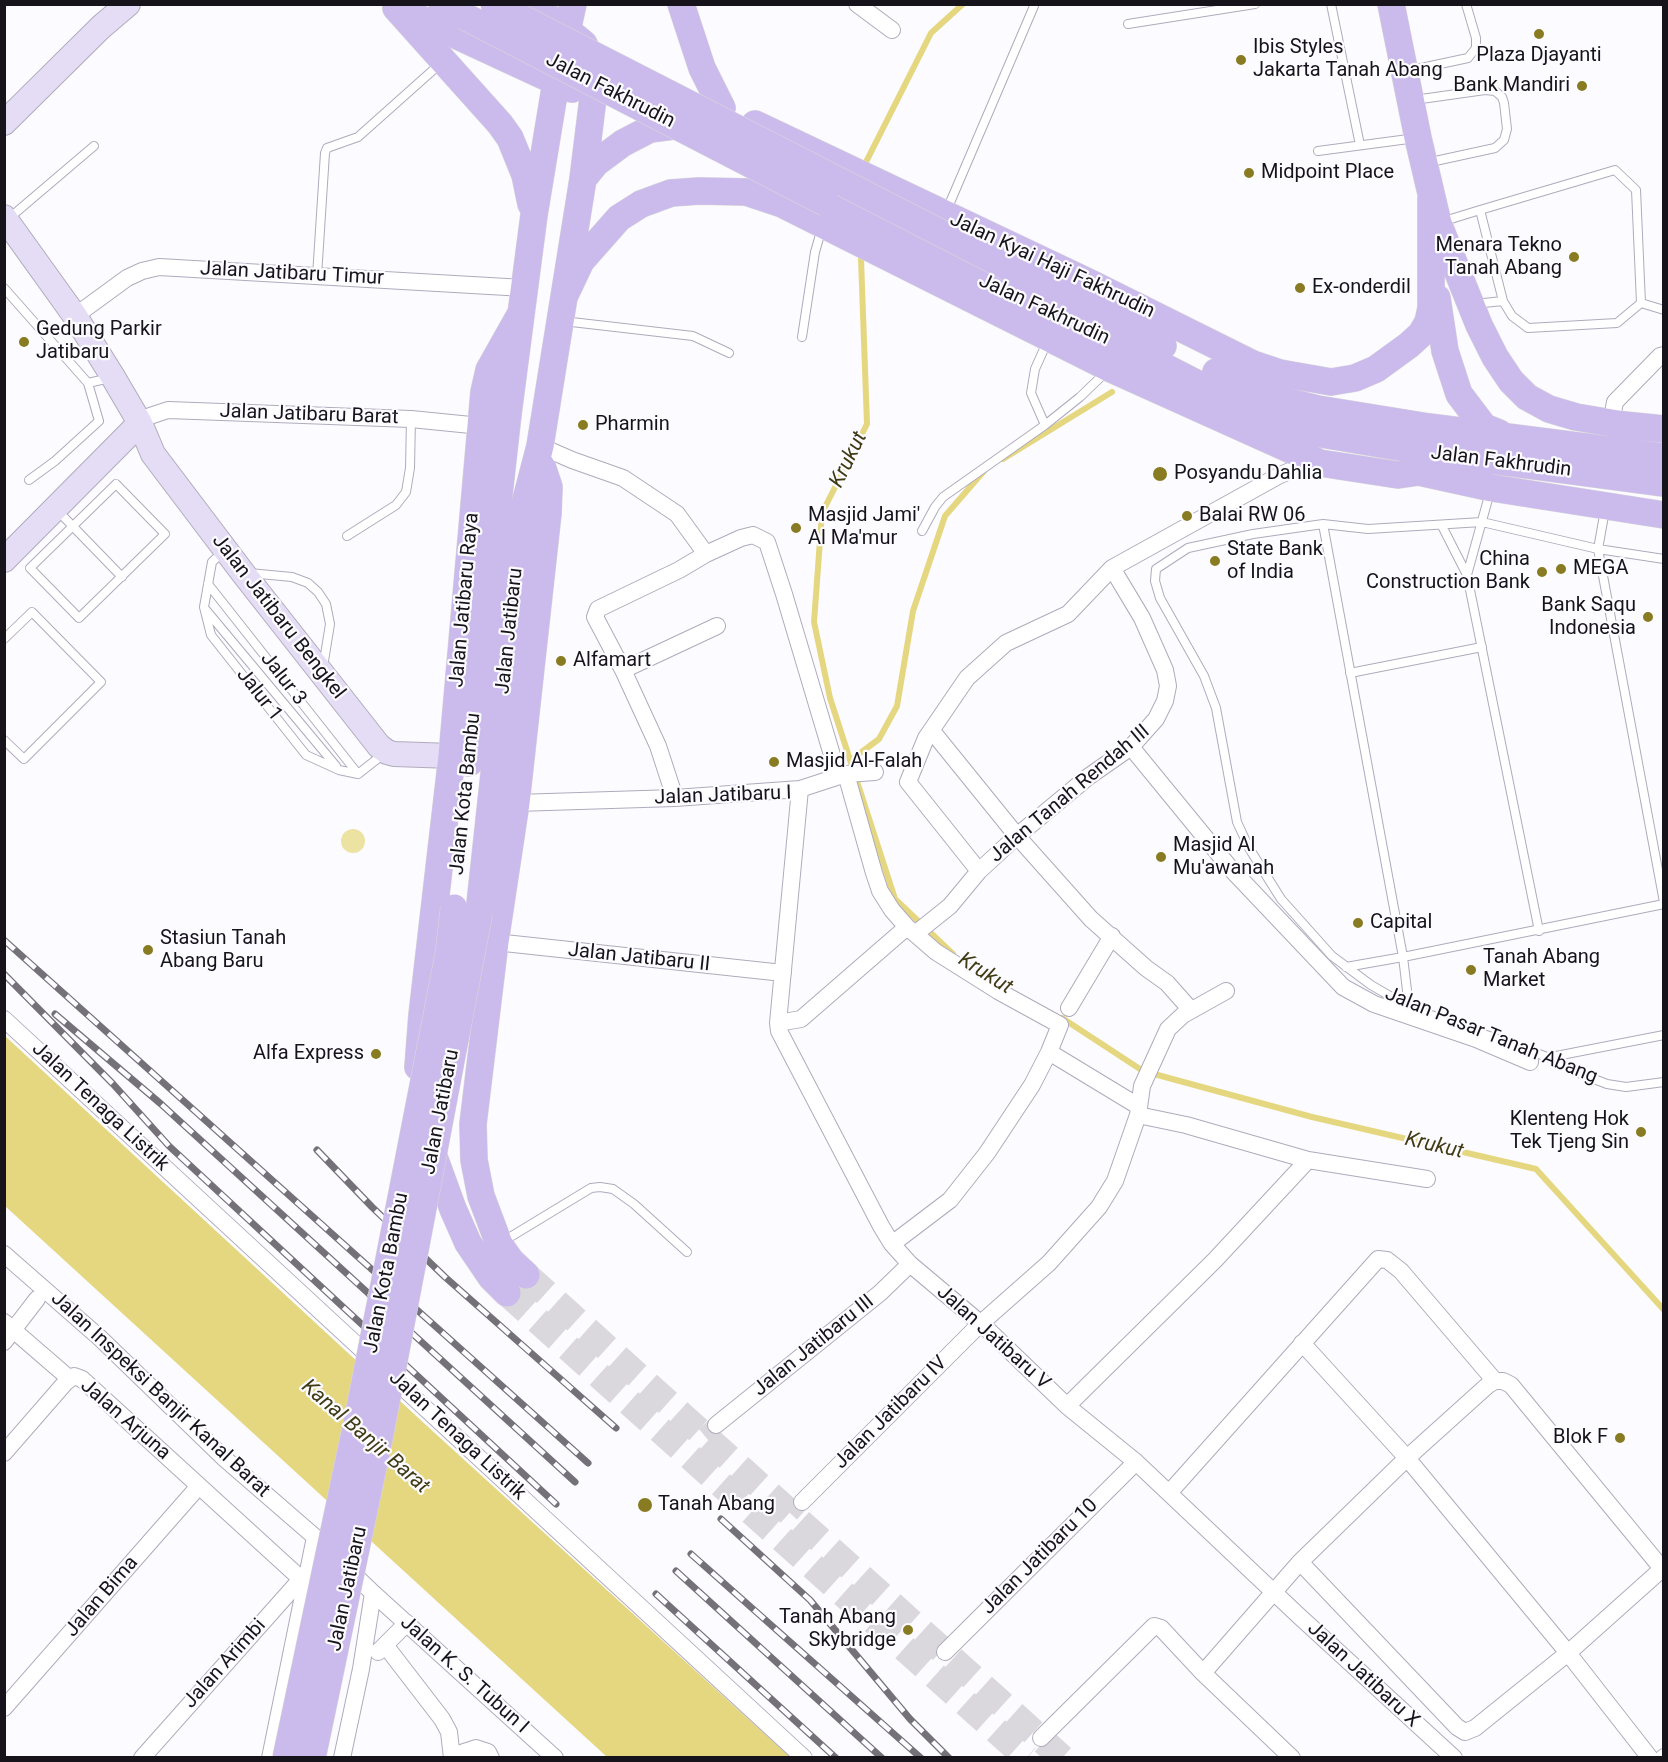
<!DOCTYPE html>
<style>
body{margin:0}
#map{position:relative;width:1668px;height:1762px;overflow:hidden;background:#fcfbff;font-family:Roboto,sans-serif}
canvas{display:block}
.frame{position:absolute;inset:0;border:6px solid #16141a;pointer-events:none}
</style>
<div id="map">
<canvas width="1668" height="1762"></canvas>
<div class="frame"></div>
</div>
<script>
const ctx = document.querySelector('canvas').getContext('2d');
ctx.lineJoin = 'round';
function fill(path, color) {
  ctx.fillStyle = color;
  ctx.fill(path, 'evenodd');
}
function toPath(rows) {
  const path = new Path2D();
  for (const r of rows) {
    if (r.length === 3) {
      path.moveTo(r[0] + r[2], r[1]);
      path.arc(r[0], r[1], r[2], 0, 2 * Math.PI);
      continue;
    }
    path.moveTo(r[0], r[1]);
    for (let i = 2; i < r.length; i += 2) path.lineTo(r[i], r[i + 1]);
  }
  return path;
}
function strokePath(path, color, width, dash) {
  ctx.strokeStyle = color;
  ctx.lineWidth = width;
  ctx.lineCap = dash ? 'butt' : 'round';
  ctx.setLineDash(dash || []);
  ctx.stroke(path);
}
function write(font, color, halo, rows, align = 'center') {
  ctx.font = font + ' Roboto,sans-serif';
  ctx.lineWidth = 4.5;
  ctx.setLineDash([]);
  ctx.textBaseline = 'middle';
  ctx.strokeStyle = halo;
  ctx.fillStyle = color;
  for (const [text, x, y, turn = 0] of rows) {
    ctx.save();
    ctx.translate(x, y);
    ctx.rotate((+turn || 0) * Math.PI / 180);
    ctx.textAlign = isNaN(turn) ? turn : align;
    if (halo) ctx.strokeText(text, 0, 0);
    ctx.fillText(text, 0, 0);
    ctx.restore();
  }
}
const green = toPath([
 [353,841,12]
]);
const water = toPath([
 [4,1035,426,1425,790,1757,607,1757,5,1206]
]);
const stream = toPath([
 [866,162,931,33,963,4],
 [861,259,867,424,822,513,814,622,830,698,895,899,953,954],
 [1003,459,1112,392],
 [851,760,879,739,897,706,913,611,945,516,984,471],
 [1062,1018,1143,1071,1312,1117,1536,1169,1664,1310]
]);
const streetTunnel = toPath([
 [704,1435,716,1425],
 [791,1514,802,1502]
]);
const primaryTunnel = toPath([
 [526,1275,1062,1758],
 [507,1293,1027,1758]
]);
const lane = toPath([
 [1331,4,1360,145],
 [1128,24,1255,4],
 [1407,71,1468,58,1476,48,1476,38,1466,4],
 [1414,100,1485,90,1495,91,1502,97,1504,103,1507,129,1504,140,1495,148,1426,163],
 [1318,151,1416,138],
 [1480,210,1615,170,1636,190,1641,303,1617,323,1528,328,1512,316,1503,301],
 [946,212,1034,6],
 [7,220,94,146],
 [1441,222,1480,210,1503,301,1474,304],
 [317,276,325,153,327,148,358,137,441,63],
 [4,288,88,383,110,378],
 [1641,303,1664,310],
 [563,321,693,336,729,353],
 [802,337,815,252,822,228],
 [1045,425,1031,393,1035,369,1048,340],
 [29,480,55,461,99,421,88,383],
 [116,484,165,534,79,618,30,568,116,484],
 [57,510,122,577],
 [1605,510,1598,549,1664,902],
 [1323,524,1403,957,1346,967],
 [1442,526,1467,575,1539,931],
 [922,531,935,507,943,497,1045,425,1080,397,1106,372],
 [347,536,396,505,406,492,410,468,411,419],
 [224,551,212,562,204,607,211,635,306,755,339,770,358,774],
 [1664,559,1598,549,1482,522,1368,529,1323,524,1253,534,1188,548,1156,569,1155,581,1160,598,1204,676,1216,708,1237,822,1249,848,1281,899,1332,956,1371,985,1409,1007,1550,1058,1581,1074,1607,1084,1626,1087,1664,1082],
 [249,573,292,577,308,583,318,592,326,604,330,624,323,667],
 [1467,575,1490,492],
 [208,584,358,774],
 [206,610,336,766],
 [4,639,32,612,101,682,24,759,4,740],
 [1350,673,1482,647],
 [358,774,386,752],
 [1409,1007,1403,957,1664,904],
 [1551,1057,1664,1035],
 [502,1242,591,1188,600,1187,613,1189,634,1204,687,1252]
]);
const street = toPath([
 [857,4,892,30],
 [75,316,127,278,142,271,159,267,524,288],
 [140,423,150,416,168,410,411,419,481,426],
 [1611,423,1615,402,1660,356,1664,355],
 [540,446,572,460,623,478,677,514,706,554],
 [623,670,595,617,598,609,679,570,706,554,741,538,753,535,767,542,784,594,838,775],
 [932,731,1017,836,1091,919,1146,968,1167,983,1191,1010],
 [1131,747,1231,869,1343,987,1374,1004,1476,1039,1530,1062],
 [846,774,875,772],
 [800,789,778,1023,779,1031,881,1226,892,1244,910,1264,986,1328,1067,1406,1136,1462,1299,1616,1454,1758],
 [675,798,658,746,623,670,717,626],
 [516,803,675,798,800,789,846,774,874,873,880,891,892,910,907,927,936,952,998,991,1060,1025,1049,1052,1032,1085,987,1153,950,1200,892,1244],
 [979,871,908,782,926,738,967,678,1006,643,1068,614,1112,568,1280,475,1305,465,1317,463],
 [915,934,950,906,979,871,1017,836,1088,777,1131,747,1156,719,1165,701,1168,686,1165,670,1142,618,1112,568],
 [495,942,783,973],
 [1069,1008,1112,936],
 [4,1019,804,1758],
 [778,1023,801,1019,907,927],
 [1049,1052,1138,1106],
 [1138,1115,1186,1125,1308,1160,1427,1179],
 [4,1254,100,1338,225,1459,315,1537,373,1593,555,1758],
 [4,1322,70,1379],
 [4,1342,37,1299],
 [1302,1343,1407,1458,1568,1653,1650,1758],
 [1067,1406,1215,1260,1308,1160],
 [716,1425,880,1293,910,1264],
 [4,1453,65,1383,74,1376,82,1379,300,1578],
 [1169,1493,1378,1259,1387,1260,1401,1271,1495,1381],
 [802,1502,980,1324,1049,1263,1099,1207,1115,1181,1138,1115,1142,1086,1168,1029,1183,1015,1226,991],
 [1300,1562,1457,1727,1465,1732,1475,1728,1568,1653,1662,1569],
 [385,1645,442,1719,449,1732,452,1758],
 [378,1652,407,1623],
 [945,1652,1136,1462],
 [1203,1673,1292,1758],
 [4,1708,199,1486],
 [1041,1738,1154,1626,1161,1628,1203,1673,1300,1562,1407,1458,1488,1385,1495,1381,1503,1381,1511,1385,1664,1571],
 [452,1756,476,1748,488,1752,491,1758],
 [142,1758,309,1570],
 [270,1758,315,1537],
 [342,1758,361,1669,373,1593],
 [1663,1758,1664,1757]
]);
const secondary = toPath([
 [4,123,101,27,128,4],
 [4,217,75,316,113,377,140,423,153,454,243,573,379,746,387,752,394,754,452,756],
 [4,560,140,423]
]);
const primary = toPath([
 [442,4,464,16],
 [681,4,702,68,722,108],
 [1391,4,1418,138,1438,223,1479,325,1495,357,1511,381,1527,397,1549,409,1576,417,1624,425,1664,429],
 [396,8,500,124,510,138,525,175,531,204],
 [408,13,572,89],
 [556,82,579,79,597,69],
 [755,124,1090,283,1253,364,1280,373,1331,382,1355,378,1376,369,1409,345,1421,334,1428,322,1431,308,1431,199],
 [583,179,596,163,623,143,650,129,689,124],
 [826,203,998,290,1149,359,1272,422,1321,434,1422,451,1664,483],
 [1009,268,1163,346],
 [564,297,581,261,619,218,641,204,671,193,699,191,746,192,782,204,1109,368,1320,463,1398,475,1419,472,1492,488,1664,515],
 [1437,298,1445,351,1459,394,1484,427,1499,433],
 [1216,372,1251,390,1276,399,1318,409,1429,427,1664,457],
 [469,763,508,414,534,215,556,82,573,4],
 [479,913,522,515,540,446,583,179,593,98,594,71,584,44,566,29,529,4],
 [418,1067,422,1015,452,756,484,392,489,370,520,315],
 [430,1146,453,1209,468,1243,491,1277,507,1293],
 [526,1275,511,1261,499,1244,481,1196,474,1160,473,1124,495,942,516,803,548,513,549,487,543,469,538,461]
]);
const rail = toPath([
 [4,940,588,1463],
 [4,974,113,1084,169,1146,556,1504],
 [55,1014,161,1104,575,1482],
 [317,1150,372,1207,445,1277,616,1428],
 [721,1519,810,1600,910,1719,949,1758],
 [691,1554,921,1758],
 [676,1571,882,1758],
 [656,1594,836,1758]
]);
const primaryBridge = toPath([
 [494,4,1009,268],
 [464,16,826,203],
 [286,1758,359,1413,449,953,454,908],
 [312,1758,380,1434,479,913]
]);
const markers = [
 [1539,34,6,"#897b21"],
 [1241,60,6,"#897b21"],
 [1582,86,6,"#897b21"],
 [1249,173,6,"#897b21"],
 [1574,257,6,"#897b21"],
 [1300,288,6,"#897b21"],
 [24,342,6,"#897b21"],
 [583,425,6,"#897b21"],
 [1160,474,8,"#897b21"],
 [1187,516,6,"#897b21"],
 [796,528,6,"#897b21"],
 [1215,561,6,"#897b21"],
 [1561,569,6,"#897b21"],
 [1542,572,6,"#897b21"],
 [1648,617,6,"#897b21"],
 [561,661,6,"#897b21"],
 [774,762,6,"#897b21"],
 [1161,857,6,"#897b21"],
 [1358,923,6,"#897b21"],
 [148,950,6,"#897b21"],
 [1471,970,6,"#897b21"],
 [376,1054,6,"#897b21"],
 [1641,1132,6,"#897b21"],
 [1620,1438,6,"#897b21"],
 [645,1505,8,"#897b21"],
 [908,1630,6,"#897b21"]
];
const poiNames = [
 ["Ibis Styles",1253,48],
 ["Jakarta Tanah Abang",1253,71],
 ["Plaza Djayanti",1539,56,"center"],
 ["Bank Mandiri",1570,86,"right"],
 ["Midpoint Place",1261,173],
 ["Menara Tekno",1562,246,"right"],
 ["Tanah Abang",1562,269,"right"],
 ["Ex-onderdil",1312,288],
 ["Gedung Parkir",36,330],
 ["Jatibaru",36,353],
 ["Pharmin",595,425],
 ["Posyandu Dahlia",1174,474],
 ["Masjid Jami'",808,516],
 ["Al Ma'mur",808,539],
 ["Balai RW 06",1199,516],
 ["State Bank",1227,550],
 ["of India",1227,573],
 ["China",1530,560,"right"],
 ["Construction Bank",1530,583,"right"],
 ["MEGA",1573,569],
 ["Bank Saqu",1636,606,"right"],
 ["Indonesia",1636,629,"right"],
 ["Alfamart",573,661],
 ["Masjid Al-Falah",786,762],
 ["Masjid Al",1173,846],
 ["Mu'awanah",1173,869],
 ["Capital",1370,923],
 ["Stasiun Tanah",160,939],
 ["Abang Baru",160,962],
 ["Tanah Abang",1483,958],
 ["Market",1483,981],
 ["Alfa Express",364,1054,"right"],
 ["Klenteng Hok",1629,1120,"right"],
 ["Tek Tjeng Sin",1629,1143,"right"],
 ["Blok F",1608,1438,"right"],
 ["Tanah Abang",658,1505],
 ["Tanah Abang",896,1618,"right"],
 ["Skybridge",896,1641,"right"]
];
const streetNames = [
 ["Jalan Fakhrudin",610,91,27],
 ["Jalan Kyai Haji Fakhrudin",1052,266,25],
 ["Jalan Jatibaru Timur",292,274,3],
 ["Jalan Fakhrudin",1044,310,25],
 ["Jalan Jatibaru Barat",309,415,2],
 ["Jalan Fakhrudin",1501,462,7],
 ["Jalan Jatibaru Raya",465,600,-85],
 ["Jalan Jatibaru Bengkel",278,617,52],
 ["Jalan Jatibaru",510,631,-84],
 ["Jalur 3",283,679,52],
 ["Jalur 1",259,695,52],
 ["Jalan Kota Bambu",466,794,-84],
 ["Jalan Tanah Rendah III",1070,794,-40],
 ["Jalan Jatibaru I",723,796,-2],
 ["Jalan Jatibaru II",639,958,6],
 ["Jalan Pasar Tanah Abang",1491,1036,22],
 ["Jalan Tenaga Listrik",100,1107,43],
 ["Jalan Jatibaru",441,1112,-79],
 ["Jalan Kota Bambu",387,1273,-79],
 ["Jalan Jatibaru V",993,1338,42],
 ["Jalan Jatibaru III",814,1346,-39],
 ["Jalan Inspeksi Banjir Kanal Barat",160,1395,43],
 ["Jalan Jatibaru IV",891,1413,-45],
 ["Jalan Arjuna",125,1420,41],
 ["Jalan Tenaga Listrik",457,1436,43],
 ["Jalan Jatibaru 10",1040,1557,-45],
 ["Jalan Jatibaru",348,1589,-78],
 ["Jalan Bima",102,1597,-49],
 ["Jalan Arimbi",225,1664,-48],
 ["Jalan K. S. Tubun I",464,1675,42],
 ["Jalan Jatibaru X",1363,1675,43]
];
const waterNames = [
 ["Krukut",849,460,-64],
 ["Krukut",985,974,32],
 ["Krukut",1434,1146,13],
 ["Kanal Banjir Barat",365,1437,41]
];
fill(green, '#ece2a1');
fill(water, '#e5d77f');
strokePath(stream, '#e5d77f', 6);
strokePath(streetTunnel, '#dad8dd', 16, [16, 8]);
strokePath(primaryTunnel, '#dad8dd', 27, [27, 14]);
strokePath(lane, '#b0abbc', 10);
strokePath(street, '#b0abbc', 18);
strokePath(secondary, '#b0abbc', 26);
strokePath(primary, '#dad9da', 28);
strokePath(lane, '#fff', 8);
strokePath(street, '#fff', 16);
strokePath(secondary, '#e5ddf5', 24);
strokePath(primary, '#cbbbec', 27);
strokePath(rail, '#747278', 7);
strokePath(rail, '#fcfbff', 4.5, [14]);
strokePath(primaryBridge, '#dad9da', 28, []);
strokePath(primaryBridge, '#cbbbec', 27);
for (const [x, y, r, color] of markers) {
  const dot = new Path2D();
  dot.arc(x, y, r, 0, 2 * Math.PI);
  ctx.fillStyle = color;
  ctx.fill(dot);
  strokePath(dot, '#fcfbff', 2);
}
write('20px', '#16141a', '#fcfbff', poiNames, 'left');
write('20px', '#16141a', '#fcfbff', streetNames);
write('italic 21px', '#413b15', '#fcfbff', waterNames);
</script>
